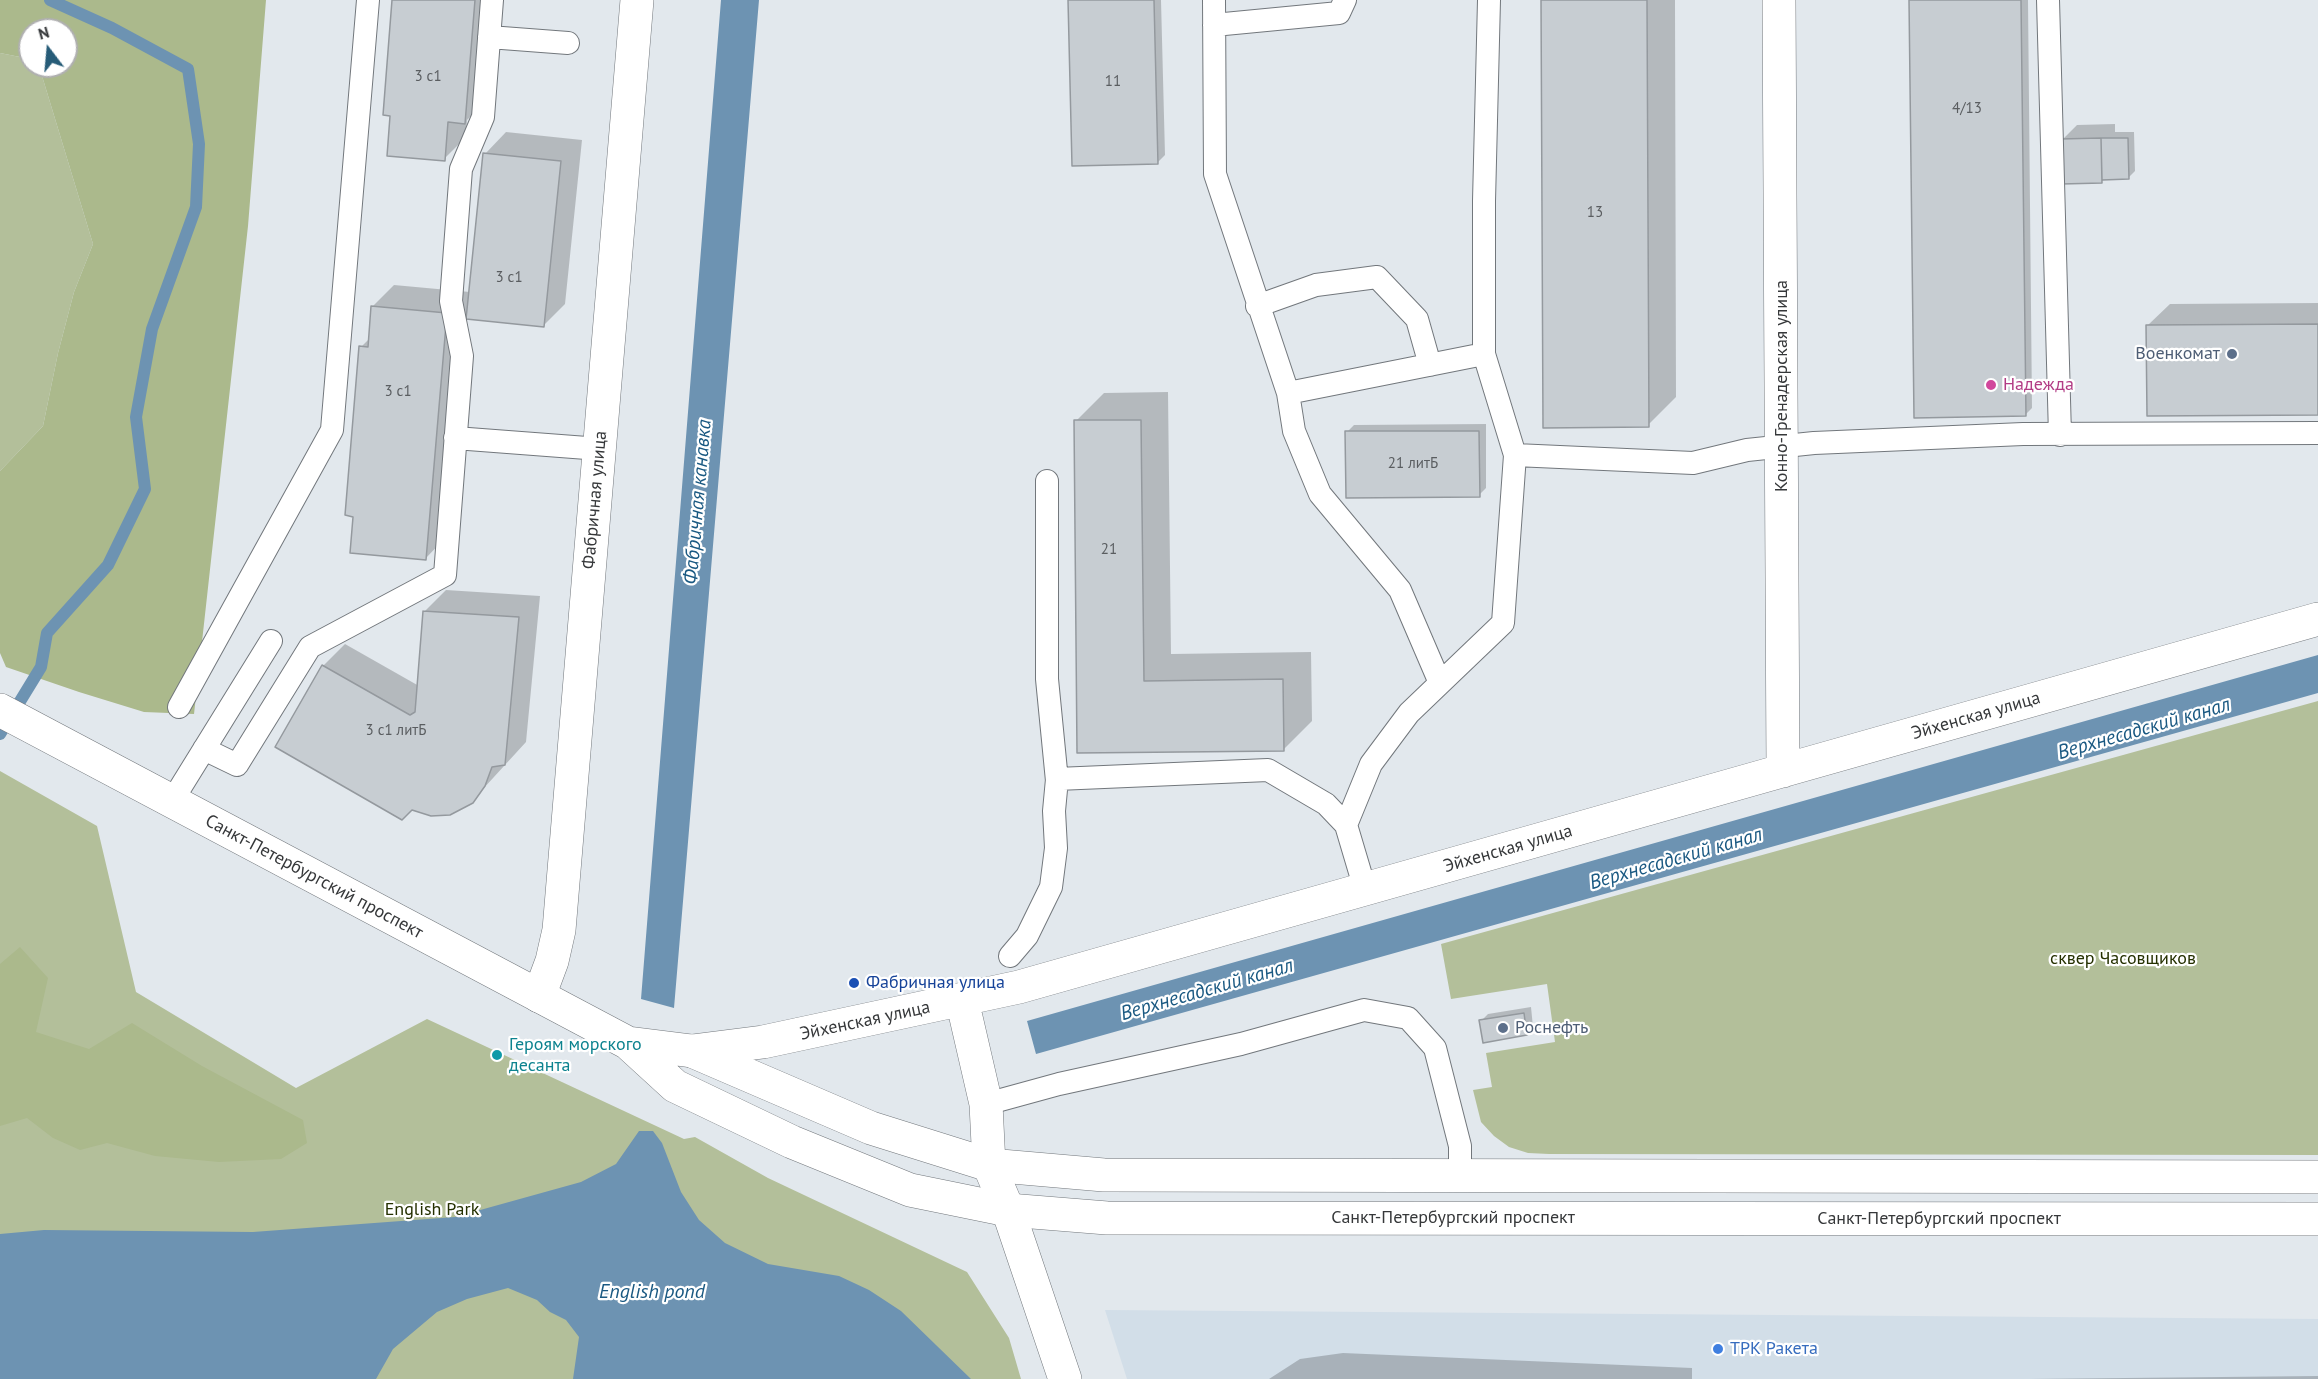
<!DOCTYPE html>
<meta charset="utf-8">
<style>
body{margin:0}
#map{position:relative;width:2318px;height:1379px;overflow:hidden;background:#e2e8ed;font-family:"PT Sans",sans-serif}
canvas{display:block}
.north{position:absolute;left:18px;top:18px;width:60px;height:60px;box-sizing:border-box;background:#fff;border:2px solid #afafb0;border-radius:50%;rotate:344deg;font-size:16px;font-weight:700;line-height:24px;text-align:center;color:#36383a}
.north::after{content:'';display:block;margin:auto;width:21px;height:27px;background:#275c78;clip-path:polygon(50% 0,100% 100%,50% 72%,0 100%)}
</style>
<div id="map">
<canvas width="2318" height="1379"></canvas>
<div class="north">N</div>
</div>
<script>
const ctx = document.querySelector('canvas').getContext('2d');
ctx.lineJoin = 'round';
function fill(path, color) {
  ctx.fillStyle = color;
  ctx.fill(path, 'evenodd');
}
function toPath(rows) {
  const path = new Path2D();
  for (const r of rows) {
    path.moveTo(r[0], r[1]);
    for (let i = 2; i < r.length; i += 2) path.lineTo(r[i], r[i + 1]);
  }
  return path;
}
function strokePath(path, color, width, dash) {
  ctx.strokeStyle = color;
  ctx.lineWidth = width;
  ctx.lineCap = dash ? 'butt' : 'round';
  ctx.setLineDash(dash || []);
  ctx.stroke(path);
}
function write(font, color, halo, rows, align = 'center') {
  ctx.font = font + ' "PT Sans",sans-serif';
  ctx.lineWidth = 4.5;
  ctx.setLineDash([]);
  ctx.textBaseline = 'middle';
  ctx.strokeStyle = halo;
  ctx.fillStyle = color;
  for (const [text, x, y, turn = 0] of rows) {
    ctx.save();
    ctx.translate(x, y);
    ctx.rotate((+turn || 0) * Math.PI / 180);
    ctx.textAlign = isNaN(turn) ? turn : align;
    if (halo) ctx.strokeText(text, 0, 0);
    ctx.fillText(text, 0, 0);
    ctx.restore();
  }
}
const built = toPath([
 [1105,1310,2318,1319,2318,1379,1127,1379]
]);
const green = toPath([
 [0,53,30,59,30,66,39,66,93,244,74,292,58,353,43,426,0,471],
 [2318,701,2318,1155,1549,1154,1528,1153,1509,1147,1494,1136,1481,1122,1473,1090,1492,1087,1486,1053,1555,1042,1547,984,1451,999,1441,944],
 [0,771,97,826,136,992,296,1088,427,1019,684,1139,695,1137,768,1178,967,1272,1009,1338,1021,1379,0,1379]
]);
const forest = toPath([
 [0,0,266,0,248,226,194,714,144,712,79,692,6,667,0,653,0,471,43,426,58,353,74,292,93,244,39,66,66,66,66,30,30,30,30,59,0,53],
 [20,947,48,978,36,1032,89,1049,132,1023,202,1066,303,1120,307,1143,281,1159,219,1162,155,1156,107,1143,80,1150,53,1138,27,1118,0,1126,0,964]
]);
const water = toPath([
 [721,0,759,0,674,1008,641,999],
 [2318,655,2318,693,1036,1054,1027,1021],
 [639,1131,653,1131,662,1143,681,1192,699,1220,725,1243,768,1264,839,1276,869,1290,901,1311,971,1379,573,1379,579,1337,566,1320,550,1312,537,1300,508,1288,467,1299,437,1312,393,1349,376,1379,0,1379,0,1234,44,1230,253,1232,455,1217,581,1182,616,1164]
]);
const shadow = toPath([
 [394,0,494,0,486,101,467,120,466,137,444,159,392,114],
 [1069,0,1161,0,1165,155,1158,162],
 [1542,0,1675,0,1676,397,1648,425],
 [1911,0,2028,0,2032,408,2025,415],
 [2115,124,2115,132,2134,132,2135,171,2128,178,2105,178,2101,182,2062,140,2077,125],
 [506,132,582,140,565,304,543,326,466,318,447,536,426,558,354,515,361,347,370,338,372,307,394,285,470,292,485,154],
 [2318,303,2318,413,2148,325,2170,304],
 [1168,392,1171,654,1311,652,1312,721,1284,749,1079,752,1076,421,1104,393],
 [1486,424,1486,488,1479,495,1347,432,1354,425],
 [446,590,540,596,526,742,472,801,277,747,323,666,345,644,419,686,424,612],
 [1531,1007,1533,1027,1526,1034,1481,1021,1488,1014],
 [1343,1353,1692,1368,1692,1379,1269,1379,1300,1359],
 [2318,1376,2318,1379,2028,1379]
]);
const stream = toPath([
 [0,734,41,667,47,633,108,565,145,489,136,417,152,329,196,207,199,144,188,69,112,28,50,0]
]);
const building = toPath([
 [392,0,475,0,465,124,448,122,445,161,387,156,390,116,383,115,392,0],
 [1068,0,1154,0,1158,164,1072,166,1068,0],
 [1541,0,1647,0,1649,427,1543,428,1541,0],
 [1909,0,2021,0,2026,416,1914,418,1909,0],
 [2101,138,2102,183,2061,184,2060,139,2101,138],
 [2101,138,2128,138,2129,179,2102,180,2101,138],
 [483,153,561,161,544,327,466,319,483,153],
 [371,306,447,313,426,560,350,553,353,517,345,515,359,346,368,347,371,306],
 [2318,324,2318,415,2147,416,2146,325,2318,324],
 [1074,420,1141,420,1144,681,1283,679,1284,751,1077,753,1074,420],
 [1345,431,1479,431,1480,497,1346,498,1345,431],
 [423,611,519,617,505,765,492,767,485,786,473,803,450,815,431,816,412,810,402,820,275,747,322,665,410,715,415,712,423,611],
 [1524,1013,1527,1035,1483,1043,1479,1020,1524,1013]
]);
const lane = toPath([
 [1214,0,1215,174,1288,393,1294,431,1320,494,1400,590,1440,683],
 [2048,0,2060,435],
 [1214,25,1339,13,1345,0],
 [489,37,568,43],
 [1257,306,1316,285,1377,277,1417,319,1430,365],
 [1484,354,1484,201,1489,0],
 [1288,393,1484,354,1515,455,1503,623,1409,713,1371,764,1346,825,1365,889],
 [455,438,600,449],
 [1515,455,1693,463,1747,450,1814,443,2023,434,2318,433],
 [1047,481,1047,679,1057,781],
 [179,707,332,430,368,0],
 [204,749,237,765,310,647,445,575,462,356,451,301,461,169,483,117,492,0],
 [172,801,271,641],
 [1010,956,1027,936,1051,887,1056,848,1054,811,1057,779,1268,770,1326,804,1346,825],
 [986,1104,1059,1084,1241,1044,1364,1010,1408,1018,1435,1048,1460,1146,1460,1176]
]);
const street = toPath([
 [1779,0,1783,771],
 [539,996,552,961,559,930,637,0],
 [962,1000,986,1104,989,1165],
 [692,1051,763,1042,1019,987,2318,619]
]);
const secondary = toPath([
 [989,1165,1008,1210,1065,1379]
]);
const primary = toPath([
 [0,710,628,1043,675,1086,792,1142,910,1190,1008,1210,1107,1218,2318,1219],
 [628,1043,692,1051,871,1128,989,1165,1104,1175,2318,1177]
]);
const markers = [
 [2232,354,6,"#5c6f8a"],
 [1991,385,6,"#d1479c"],
 [854,983,6,"#1a4fb4"],
 [1503,1028,6,"#5c6f8a"],
 [497,1055,6,"#0f9aa8"],
 [1718,1349,6,"#3f7fe0"]
];
const numberNames = [
 ["3 с1",428,77],
 ["11",1113,82],
 ["4/13",1967,109],
 ["13",1595,213],
 ["3 с1",509,278],
 ["3 с1",398,392],
 ["21 литБ",1413,464],
 ["21",1109,550],
 ["3 с1 литБ",396,731]
];
const serviceNames = [
 ["Военкомат",2220,354],
 ["Роснефть",1515,1028,"left"]
];
const hotelNames = [
 ["Надежда",2003,385]
];
const streetNames = [
 ["Конно-Гренадерская улица",1782,386,-90],
 ["Фабричная улица",595,500,-85],
 ["Эйхенская улица",1976,716,-16],
 ["Эйхенская улица",1508,849,-16],
 ["Санкт-Петербургский проспект",314,877,28],
 ["Эйхенская улица",865,1021,-12],
 ["Санкт-Петербургский проспект",1453,1218],
 ["Санкт-Петербургский проспект",1939,1219]
];
const parkNames = [
 ["сквер Часовщиков",2123,959],
 ["English Park",432,1210]
];
const transitNames = [
 ["Фабричная улица",866,983]
];
const cultureNames = [
 ["Героям морского",509,1045],
 ["десанта",509,1066]
];
const shopNames = [
 ["ТРК Ракета",1730,1349]
];
const waterNames = [
 ["Фабричная канавка",698,502,-85],
 ["Верхнесадский канал",2144,729,-16],
 ["Верхнесадский канал",1676,859,-16],
 ["Верхнесадский канал",1207,990,-16],
 ["English pond",652,1292]
];
fill(built, '#d2dee8');
fill(green, '#b3bf9a');
fill(forest, '#abb98c');
fill(water, '#6d93b2');
fill(shadow, '#0003');
strokePath(stream, '#6d93b2', 12);
fill(building, '#c7cdd2');
strokePath(building, '#94999e', 1.5);
strokePath(lane, '#72777c', 24);
strokePath(street, '#72777c', 34);
strokePath(secondary, '#72777c', 34);
strokePath(primary, '#72777c', 34);
strokePath(lane, '#fff', 22);
strokePath(street, '#fff', 33);
strokePath(secondary, '#fff', 33);
strokePath(primary, '#fff', 33);
for (const [x, y, r, color] of markers) {
  const dot = new Path2D();
  dot.arc(x, y, r, 0, 2 * Math.PI);
  ctx.fillStyle = color;
  ctx.fill(dot);
  strokePath(dot, '#fff', 2);
}
write('15px', '#5a5d60', null, numberNames);
write('18px', '#4e5e75', '#fff', serviceNames, 'right');
write('18px', '#b23c85', '#fff', hotelNames, 'left');
write('18px', '#36383a', '#fff', streetNames);
write('18px', '#253000', '#fff', parkNames);
write('18px', '#164399', '#fff', transitNames, 'left');
write('18px', '#0d838f', '#fff', cultureNames, 'left');
write('18px', '#366cbe', '#fff', shopNames, 'left');
write('italic 20px', '#1a5982', '#fff', waterNames);
</script>
